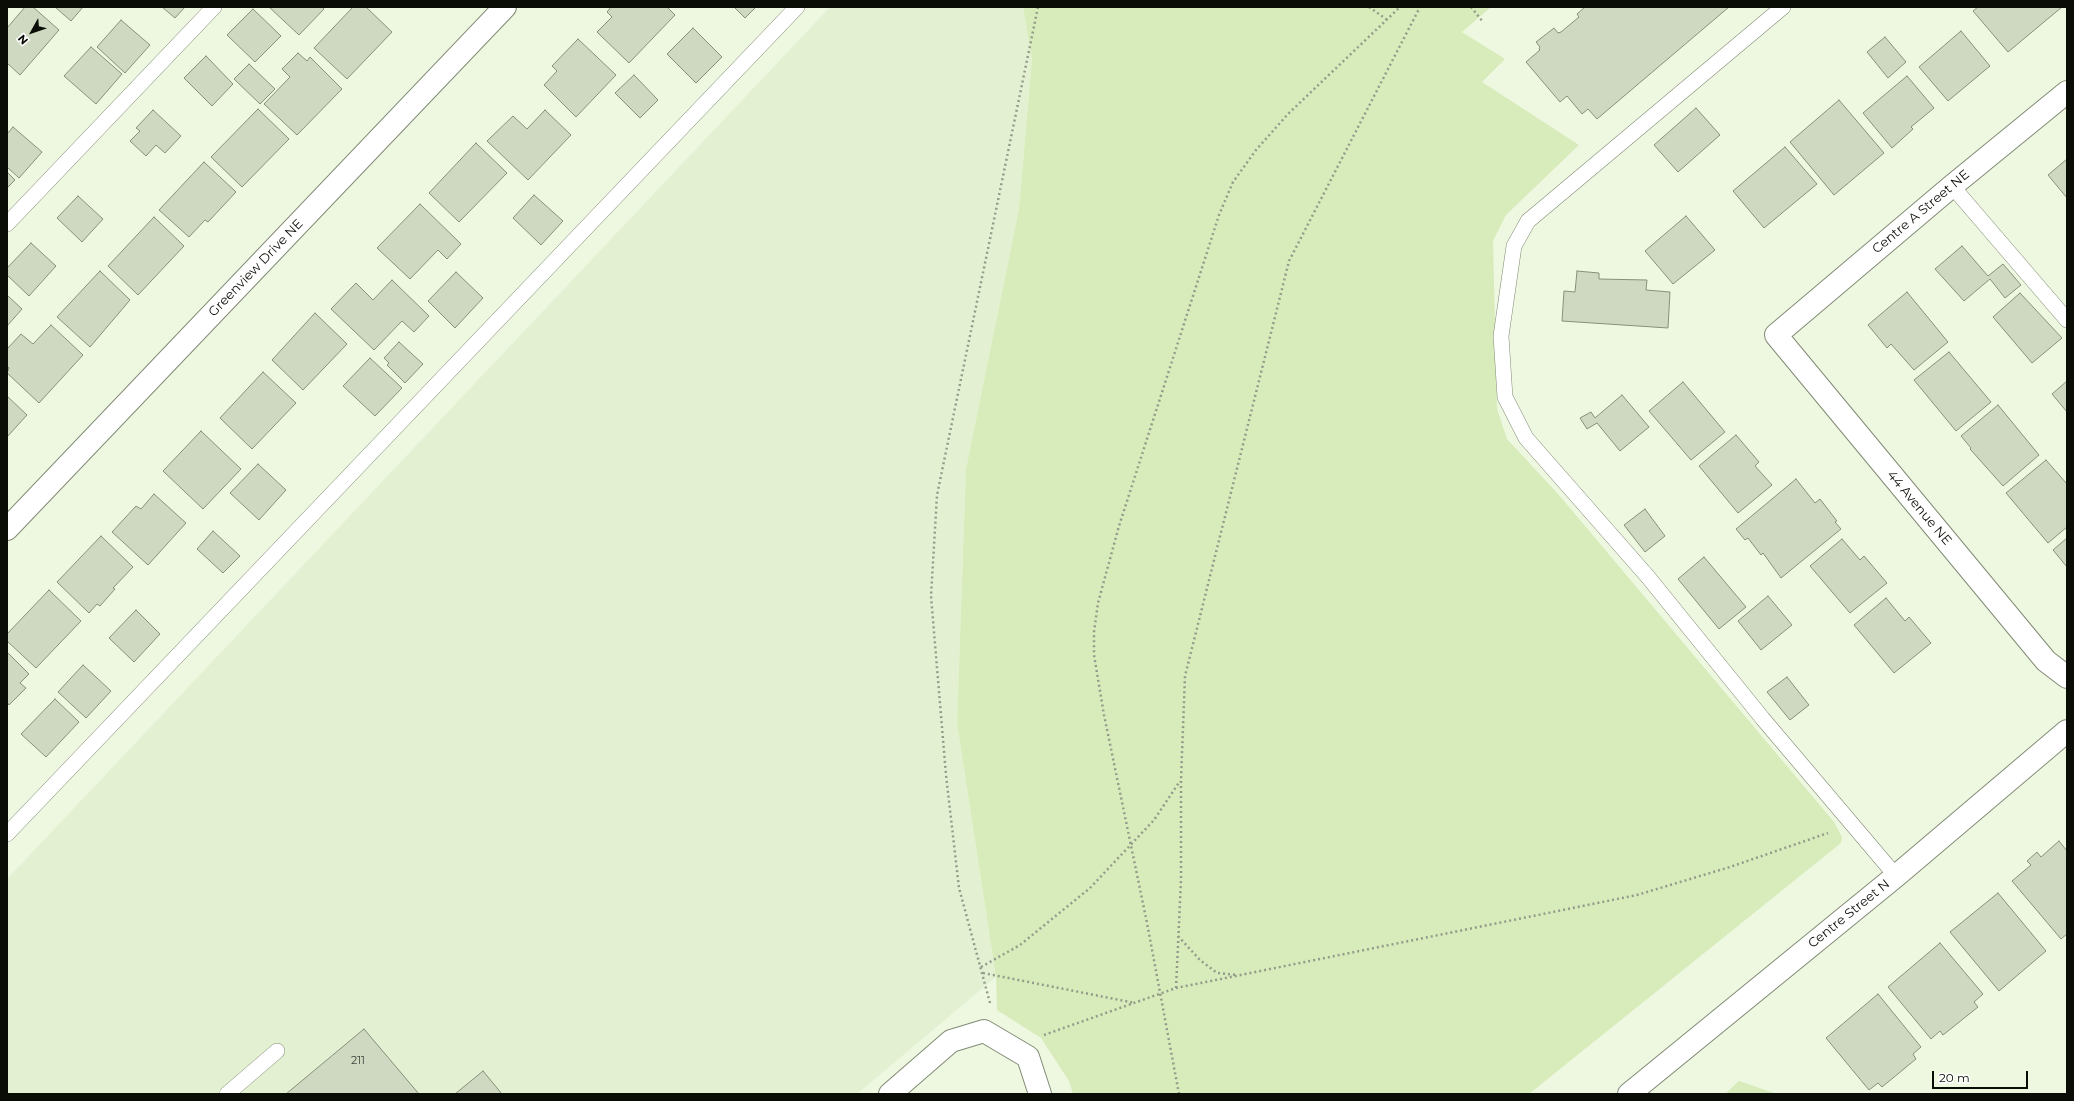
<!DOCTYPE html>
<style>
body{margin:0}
#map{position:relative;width:2074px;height:1101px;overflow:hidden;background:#eef8e1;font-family:Montserrat,sans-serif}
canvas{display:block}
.frame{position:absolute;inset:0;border:8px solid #0a0d06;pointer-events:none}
.north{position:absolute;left:12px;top:12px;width:40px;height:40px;-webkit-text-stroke:3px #fff;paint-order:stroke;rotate:230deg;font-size:11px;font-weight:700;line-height:16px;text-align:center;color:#0a0d06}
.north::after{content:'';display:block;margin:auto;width:14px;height:18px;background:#0a0d06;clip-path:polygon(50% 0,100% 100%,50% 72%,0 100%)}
.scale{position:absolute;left:1932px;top:1071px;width:96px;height:18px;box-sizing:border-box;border:2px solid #0a0d06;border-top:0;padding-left:5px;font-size:12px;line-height:14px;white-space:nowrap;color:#0a0d06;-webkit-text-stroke:3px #fff;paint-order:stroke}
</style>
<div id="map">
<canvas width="2074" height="1101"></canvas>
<div class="frame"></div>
<div class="north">N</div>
<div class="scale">20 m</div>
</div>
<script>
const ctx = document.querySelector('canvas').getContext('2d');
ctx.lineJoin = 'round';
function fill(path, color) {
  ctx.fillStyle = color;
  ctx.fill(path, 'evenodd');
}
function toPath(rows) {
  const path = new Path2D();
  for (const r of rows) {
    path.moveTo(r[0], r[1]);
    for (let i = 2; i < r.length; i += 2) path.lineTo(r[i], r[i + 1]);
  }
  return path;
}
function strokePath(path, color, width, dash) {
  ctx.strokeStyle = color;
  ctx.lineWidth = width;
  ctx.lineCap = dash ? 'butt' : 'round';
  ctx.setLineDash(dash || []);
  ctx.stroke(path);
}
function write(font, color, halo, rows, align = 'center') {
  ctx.font = font + ' Montserrat,sans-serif';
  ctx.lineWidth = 3;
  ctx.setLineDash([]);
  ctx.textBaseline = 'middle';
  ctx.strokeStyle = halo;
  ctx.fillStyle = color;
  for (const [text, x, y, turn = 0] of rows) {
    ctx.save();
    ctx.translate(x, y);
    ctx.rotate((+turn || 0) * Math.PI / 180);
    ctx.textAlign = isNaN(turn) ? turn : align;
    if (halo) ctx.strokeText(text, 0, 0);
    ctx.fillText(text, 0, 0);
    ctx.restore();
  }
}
const built = toPath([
 [830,7,1023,7,1032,59,1019,209,966,469,957,723,996,977,857,1094,7,1094,7,879]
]);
const green = toPath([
 [1023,7,1491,7,1462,32,1505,59,1482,82,1579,145,1506,215,1493,241,1497,409,1507,439,1559,495,1834,822,1842,837,1841,843,1529,1094,1073,1094,1069,1081,1041,1038,997,1010,996,977,957,723,966,469,1019,209,1032,59],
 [1739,1081,1777,1094,1725,1094]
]);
const building = toPath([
 [25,7,33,7,59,30,20,75,7,63,7,28,25,7],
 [55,7,83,7,71,21,55,7],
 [162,7,185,7,175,18,162,7],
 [269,7,322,7,324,9,299,35,269,7],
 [353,7,366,7,392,32,347,79,314,48,353,7],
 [611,7,667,7,675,15,629,63,597,32,612,17,607,12,611,7],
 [734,7,756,7,745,18,734,7],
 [1585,7,1729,7,1597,119,1588,109,1582,114,1567,96,1560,102,1526,62,1540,50,1539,49,1540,47,1536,42,1554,28,1558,33,1561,32,1579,17,1577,14,1585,7],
 [1978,7,2062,7,2008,52,1973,11,1978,7],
 [253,9,281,36,255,62,227,35,253,9],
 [121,20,150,45,125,73,97,47,121,20],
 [693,28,722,57,696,83,667,54,693,28],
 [1961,31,1990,66,1948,101,1919,67,1961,31],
 [1885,37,1906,62,1888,78,1867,52,1885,37],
 [578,39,616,75,576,117,544,85,557,71,552,66,578,39],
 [91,47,122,74,96,104,64,76,91,47],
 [298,53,307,61,310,57,342,89,297,135,264,104,290,77,282,69,298,53],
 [206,56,233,84,212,106,184,78,206,56],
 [249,64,275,89,260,104,234,79,249,64],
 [634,75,658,100,640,118,615,93,634,75],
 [1907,76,1934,108,1911,127,1913,129,1892,148,1863,113,1907,76],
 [1839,100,1884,153,1834,195,1790,142,1839,100],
 [1696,108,1720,135,1678,172,1654,145,1696,108],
 [258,109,289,139,242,187,211,157,258,109],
 [153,110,181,136,165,153,156,145,146,156,130,141,140,131,136,128,153,110],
 [545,110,571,135,528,180,487,141,513,116,527,129,545,110],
 [13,127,42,152,19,178,7,167,7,134,13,127],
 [476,143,507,173,459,222,429,193,476,143],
 [1785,147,1817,184,1764,228,1733,191,1785,147],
 [2067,159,2067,198,2048,175,2067,159],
 [204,162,236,192,208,222,205,220,189,237,159,210,204,162],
 [7,172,15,180,7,188,7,172],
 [534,195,563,221,541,245,513,218,534,195],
 [78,196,103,219,82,242,57,218,78,196],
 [420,204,461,244,447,259,438,250,410,279,377,248,420,204],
 [1686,216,1715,250,1673,284,1645,251,1686,216],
 [154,217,184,246,138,295,108,266,154,217],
 [31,243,56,266,29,296,7,275,7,268,31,243],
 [1962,246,1988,276,2003,264,2021,285,2005,298,1990,279,1964,301,1935,269,1962,246],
 [100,271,130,300,90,347,57,317,100,271],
 [1577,271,1599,273,1599,279,1647,280,1646,290,1670,292,1668,328,1562,321,1564,291,1575,292,1577,271],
 [456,272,483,298,455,328,428,301,456,272],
 [392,280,429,316,414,332,402,321,374,350,331,309,356,283,373,300,392,280],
 [1907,292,1948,342,1914,370,1891,344,1887,348,1868,325,1907,292],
 [2020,293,2062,338,2032,363,1993,317,2020,293],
 [7,295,22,309,7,326,7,295],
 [315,313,347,344,303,390,272,360,315,313],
 [51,325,83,355,39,403,7,373,9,368,7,366,7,349,21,334,33,344,51,325],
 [399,342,423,364,405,383,387,365,389,363,384,358,399,342],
 [1949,352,1991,402,1956,431,1914,380,1949,352],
 [370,358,402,388,375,416,343,386,370,358],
 [263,372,296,403,252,449,220,418,263,372],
 [2067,381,2067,412,2052,394,2067,381],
 [1683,382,1725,432,1691,460,1649,411,1683,382],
 [1622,395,1649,427,1620,451,1597,423,1587,429,1580,418,1591,412,1595,418,1622,395],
 [7,396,27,415,7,437,7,396],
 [1998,405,2039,455,2003,486,1970,449,1971,448,1961,436,1998,405],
 [201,431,241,469,203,509,163,471,201,431],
 [1736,435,1759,462,1755,466,1772,485,1738,513,1699,466,1736,435],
 [2046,460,2067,484,2067,527,2048,543,2006,493,2046,460],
 [258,464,286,490,259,520,230,493,258,464],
 [1796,479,1815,503,1820,499,1837,521,1835,522,1841,529,1781,578,1763,553,1761,555,1748,538,1745,540,1736,529,1796,479],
 [154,494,186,523,148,565,112,532,136,506,141,509,154,494],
 [1645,509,1665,536,1645,552,1624,525,1645,509],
 [213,531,240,556,223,573,197,549,213,531],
 [101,536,133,567,113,588,115,589,100,606,97,604,89,613,57,582,101,536],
 [2067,538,2067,567,2053,550,2067,538],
 [1842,539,1860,560,1864,556,1887,583,1850,613,1810,566,1842,539],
 [1704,557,1746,607,1719,629,1678,579,1704,557],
 [49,590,81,621,36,668,7,641,7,634,49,590],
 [1768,596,1792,625,1761,650,1738,621,1768,596],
 [1886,598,1905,621,1909,617,1931,643,1894,673,1854,625,1886,598],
 [136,610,160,634,134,662,109,638,136,610],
 [7,652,29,674,20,683,26,688,9,705,7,702,7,652],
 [83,665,111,691,86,718,58,692,83,665],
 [1787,677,1809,705,1790,720,1767,692,1787,677],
 [55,699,79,722,46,757,21,734,55,699],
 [2059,841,2067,851,2067,934,2061,939,2012,881,2031,865,2027,861,2037,852,2041,857,2059,841],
 [1998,893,2046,951,1999,991,1950,932,1998,893],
 [1940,943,1983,994,1974,1002,1978,1007,1943,1035,1940,1031,1931,1039,1888,987,1940,943],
 [1878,994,1921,1047,1913,1054,1916,1059,1882,1087,1878,1083,1869,1090,1826,1038,1878,994],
 [364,1029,419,1094,286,1094,364,1029],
 [483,1071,502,1094,455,1094,483,1071]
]);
const path = toPath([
 [1369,7,1386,19],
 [1471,7,1483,22],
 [1178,936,1200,960,1217,973,1238,975],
 [981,967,1020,945,1090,888,1154,820,1180,781],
 [983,973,1135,1003],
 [1176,988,1181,880,1181,780,1185,676,1289,261,1420,7],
 [990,1003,959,888,946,775,931,596,937,495,1038,7],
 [1044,1035,1176,988,1637,895,1730,867,1828,833],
 [1179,1094,1147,923,1104,715,1094,655,1094,632,1098,603,1119,526,1219,215,1233,182,1256,150,1288,114,1400,7]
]);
const service = toPath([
 [1783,7,1528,221,1514,246,1501,336,1505,397,1526,438,1648,577,1763,719,1896,876],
 [1952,186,2067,320],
 [7,224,214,7],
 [7,834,797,7],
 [227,1094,277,1051]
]);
const minor = toPath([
 [2067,92,1952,186,1776,335,2046,661,2067,677],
 [890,1094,951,1041,984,1031,1028,1057,1040,1094]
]);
const tertiary = toPath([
 [7,529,505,7]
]);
const secondary = toPath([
 [1629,1094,1896,876,2067,731]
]);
const numberNames = [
 ["211",358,1061]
];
const streetNames = [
 ["Centre A Street NE",1921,212,-40],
 ["Greenview Drive NE",256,268,-46],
 ["44 Avenue NE",1919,508,50],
 ["Centre Street N",1849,914,-39]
];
fill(built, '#e3f1d2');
fill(green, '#d7ecba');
fill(building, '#cfd9c2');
strokePath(building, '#868f7a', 1);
strokePath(service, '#818b75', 16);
strokePath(minor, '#818b75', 24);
strokePath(tertiary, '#818b75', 24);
strokePath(secondary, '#818b75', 24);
strokePath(path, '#949b8b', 2.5, [2, 3]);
strokePath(service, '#fff', 15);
strokePath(minor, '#fff', 22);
strokePath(tertiary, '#fff', 22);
strokePath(secondary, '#fff', 22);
write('11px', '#3b4035', null, numberNames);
write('13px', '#0a0d06', '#fff', streetNames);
</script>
